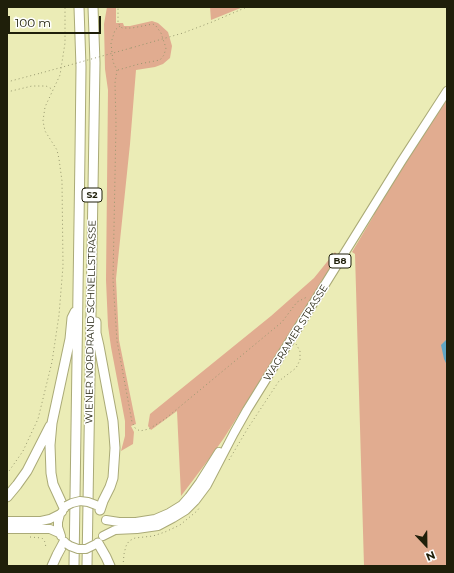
<!DOCTYPE html>
<style>
body{margin:0}
#map{position:relative;width:454px;height:573px;overflow:hidden;background:#ebecb6;font-family:Montserrat,sans-serif}
canvas{display:block}
.frame{position:absolute;inset:0;border:8px solid #1f1f0a;pointer-events:none}
.north{position:absolute;left:406px;top:525px;width:40px;height:40px;-webkit-text-stroke:3px #fff;paint-order:stroke;rotate:158deg;font-size:11px;font-weight:700;line-height:16px;text-align:center;color:#1f1f0a}
.north::after{content:'';display:block;margin:auto;width:14px;height:18px;background:#1f1f0a;clip-path:polygon(50% 0,100% 100%,50% 72%,0 100%)}
.scale{position:absolute;left:8px;top:16px;width:93px;height:18px;box-sizing:border-box;border:2px solid #1f1f0a;border-top:0;padding-left:5px;font-size:12px;line-height:14px;white-space:nowrap;color:#1f1f0a;-webkit-text-stroke:3px #fff;paint-order:stroke}
</style>
<div id="map">
<canvas width="454" height="573"></canvas>
<div class="frame"></div>
<div class="north">N</div>
<div class="scale">100 m</div>
</div>
<script>
const ctx = document.querySelector('canvas').getContext('2d');
ctx.lineJoin = 'round';
function fill(path, color) {
  ctx.fillStyle = color;
  ctx.fill(path, 'evenodd');
}
function toPath(rows) {
  const path = new Path2D();
  for (const r of rows) {
    path.moveTo(r[0], r[1]);
    for (let i = 2; i < r.length; i += 2) path.lineTo(r[i], r[i + 1]);
  }
  return path;
}
function strokePath(path, color, width, dash) {
  ctx.strokeStyle = color;
  ctx.lineWidth = width;
  ctx.lineCap = dash ? 'butt' : 'round';
  ctx.setLineDash(dash || []);
  ctx.stroke(path);
}
function write(font, color, halo, rows, align = 'center') {
  ctx.font = font + ' Montserrat,sans-serif';
  ctx.lineWidth = 3;
  ctx.setLineDash([]);
  ctx.textBaseline = 'middle';
  ctx.strokeStyle = halo;
  ctx.fillStyle = color;
  for (const [text, x, y, turn = 0] of rows) {
    ctx.save();
    ctx.translate(x, y);
    ctx.rotate((+turn || 0) * Math.PI / 180);
    ctx.textAlign = isNaN(turn) ? turn : align;
    if (halo) ctx.strokeText(text, 0, 0);
    ctx.fillText(text, 0, 0);
    ctx.restore();
  }
}
const green = toPath([
 [107,7,116,7,116,23,123,23,124,26,130,26,152,21,158,23,168,32,172,46,170,58,163,64,155,67,136,70,130,144,116,279,119,340,136,424,131,426,134,432,133,444,121,451,125,436,125,421,111,347,108,326,106,280,108,90,105,69,104,24],
 [210,7,243,7,211,20],
 [447,97,447,566,364,566,355,254,352,252,374,215,373,214],
 [335,252,337,255,326,276,307,306,288,337,224,438,209,459,181,496,177,411,151,430,148,426,150,414,271,316,314,278]
]);
const water = toPath([
 [447,339,447,365,444,359,441,345]
]);
const path = toPath([
 [120,26,115,30,111,43,113,62,117,70,115,83,116,124,113,280,117,341,132,422,135,428,140,431,149,429,165,419,282,322,297,302,307,297,308,297],
 [131,48,183,33,212,22,247,7],
 [118,70,139,64,160,60,164,55,166,48,161,33,156,26,153,24,132,28,122,28,118,23,118,7],
 [7,82,41,73],
 [7,92,32,86,46,86,52,89],
 [229,460,248,428,279,381,296,368,300,360,300,351,296,344],
 [7,474,23,451,38,419,52,362,59,315,63,266,62,181,59,159,57,150,45,131,43,121,45,107,60,75,65,43,65,7],
 [30,537,42,538,45,542,46,548],
 [123,566,124,554,126,546,129,541,135,538,153,536,165,532,180,525,197,511,200,507]
]);
const primary = toPath([
 [106,520,119,522,136,522,155,519,169,513,182,505,189,497,200,482,219,452],
 [7,521,41,521,50,519,60,514],
 [7,529,50,529,59,533],
 [61,536,58,527,58,522,60,514,62,512],
 [103,536,115,530,137,529,158,526,173,518,186,510,195,501,207,485,234,433,247,410,401,162,447,91]
]);
const highway = toPath([
 [96,322,96,333,99,346,113,421,115,448,113,478,110,487,103,501,100,510],
 [7,497,17,485,27,471,50,426],
 [64,508,53,484,51,473,50,445,52,423,70,339,72,318,75,312],
 [98,543,106,557,110,566],
 [52,566,57,555,64,542],
 [74,566,80,153,81,67,79,7],
 [87,566,95,63,93,7]
]);
const pathBridge = toPath([
 [41,73,131,48]
]);
const primaryBridge = toPath([
 [66,506,72,503,80,501,88,502,96,505],
 [67,544,70,546,78,549,86,549,94,545]
]);
const shields = [
 [92,195,20],
 [340,261,22]
];
const shieldNames = [
 ["S2",92,195],
 ["B8",340,261]
];
const streetNames = [
 ["WIENER NORDRAND SCHNELLSTRASSE",91,322,-89],
 ["WAGRAMER STRASSE",296,333,-58]
];
fill(green, '#e1ac90');
fill(water, '#61a7c5');
strokePath(primary, '#aa7', 10);
strokePath(highway, '#aa7', 11);
strokePath(path, '#96976e', 1, [1, 3]);
strokePath(primary, '#fff', 8);
strokePath(highway, '#fff', 9);
strokePath(primaryBridge, '#aa7', 10, []);
strokePath(pathBridge, '#96976e', 1, [1, 3]);
strokePath(primaryBridge, '#fff', 8);
for (const [x, y, w] of shields) {
  const box = new Path2D();
  box.roundRect(x - w / 2, y - 7, w, 14, 3);
  ctx.fillStyle = '#fff';
  ctx.fill(box);
  strokePath(box, '#1f1f0a', 1);
}
write('bold 9px', '#1f1f0a', null, shieldNames);
write('10px', '#1f1f0a', '#fff', streetNames);
</script>
